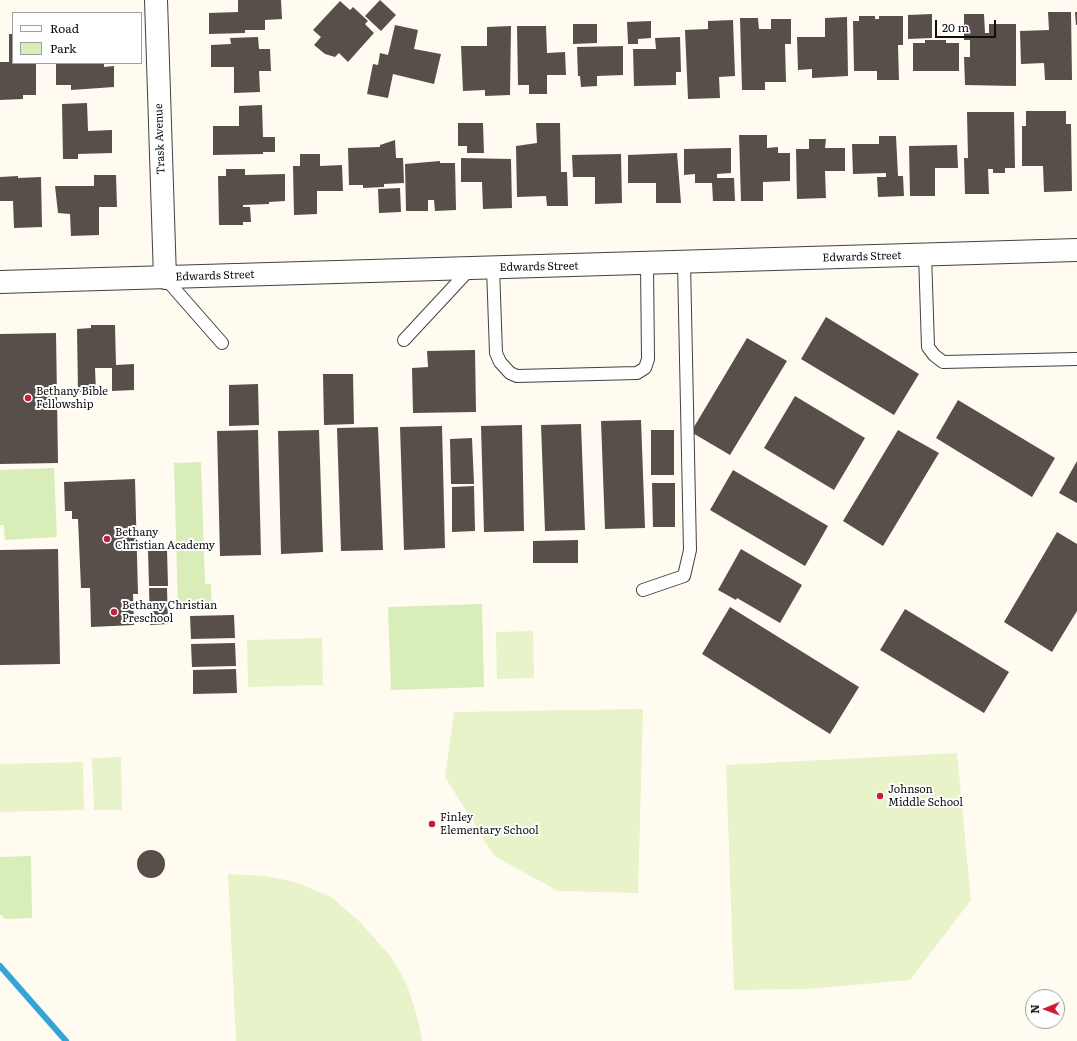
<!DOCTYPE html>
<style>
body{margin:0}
#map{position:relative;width:1077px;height:1041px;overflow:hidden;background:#fffbf1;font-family:Literata,serif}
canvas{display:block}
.legend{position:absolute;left:12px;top:12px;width:130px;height:52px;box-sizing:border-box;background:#fff;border:1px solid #9f9f9f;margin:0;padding:5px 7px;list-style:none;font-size:12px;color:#0f0f0f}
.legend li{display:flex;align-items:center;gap:8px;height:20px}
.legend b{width:20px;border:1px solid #9f9f9f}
.north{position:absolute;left:1025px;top:989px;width:40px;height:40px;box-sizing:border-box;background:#fff;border:1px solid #9f9f9f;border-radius:50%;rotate:269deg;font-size:11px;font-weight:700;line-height:16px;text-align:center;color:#0f0f0f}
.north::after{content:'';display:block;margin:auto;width:14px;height:18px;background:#c91c36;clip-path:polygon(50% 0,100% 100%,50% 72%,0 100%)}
.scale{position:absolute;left:935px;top:20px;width:61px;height:18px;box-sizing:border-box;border:2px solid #0f0f0f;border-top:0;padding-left:5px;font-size:12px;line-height:14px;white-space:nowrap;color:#0f0f0f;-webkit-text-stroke:3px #fff;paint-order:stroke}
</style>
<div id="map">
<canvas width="1077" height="1041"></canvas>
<ul class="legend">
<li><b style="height:5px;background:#fff"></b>Road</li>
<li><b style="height:11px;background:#d8edb7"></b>Park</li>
</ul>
<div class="north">N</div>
<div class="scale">20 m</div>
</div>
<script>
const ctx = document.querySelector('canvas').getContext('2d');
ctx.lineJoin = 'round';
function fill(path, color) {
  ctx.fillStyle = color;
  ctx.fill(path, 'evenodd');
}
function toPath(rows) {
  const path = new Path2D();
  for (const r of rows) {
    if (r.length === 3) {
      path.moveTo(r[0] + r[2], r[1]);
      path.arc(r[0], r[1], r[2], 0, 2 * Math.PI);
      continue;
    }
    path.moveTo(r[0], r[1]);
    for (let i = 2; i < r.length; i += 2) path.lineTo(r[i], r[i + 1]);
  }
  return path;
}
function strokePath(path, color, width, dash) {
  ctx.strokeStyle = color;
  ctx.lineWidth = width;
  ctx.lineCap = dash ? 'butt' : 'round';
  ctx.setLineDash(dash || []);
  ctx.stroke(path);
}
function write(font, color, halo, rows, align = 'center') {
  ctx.font = font + ' Literata,serif';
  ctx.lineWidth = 4;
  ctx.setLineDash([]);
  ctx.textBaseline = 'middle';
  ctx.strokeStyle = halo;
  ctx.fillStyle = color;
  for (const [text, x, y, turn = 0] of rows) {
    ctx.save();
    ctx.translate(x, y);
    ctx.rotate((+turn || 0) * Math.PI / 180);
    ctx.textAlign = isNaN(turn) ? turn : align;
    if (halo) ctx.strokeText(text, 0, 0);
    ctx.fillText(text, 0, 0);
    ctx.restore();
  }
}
const green = toPath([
 [201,462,205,584,211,584,212,609,178,610,174,463],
 [54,468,57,537,5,540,4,525,0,525,0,470],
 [482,604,484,687,391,690,388,607],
 [31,856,32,918,5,919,0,914,0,857]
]);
const pitch = toPath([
 [533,631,534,678,497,679,496,632],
 [322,638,323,685,248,687,247,640],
 [643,709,638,893,558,891,494,856,445,777,454,712],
 [957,753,971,900,910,980,807,989,734,990,726,765],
 [121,757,122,810,94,810,92,758],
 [83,762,84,810,0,812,0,764],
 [228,874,266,876,295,882,331,897,360,922,392,958,407,985,418,1019,422,1041,236,1041]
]);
const stream = toPath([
 [0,966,66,1041]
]);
const building = toPath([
 [238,0,281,0,282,19,265,20,265,30,245,30,245,33,209,34,209,13,238,12],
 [380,0,396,15,381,31,365,16],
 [340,1,350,10,353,7,368,21,365,24,374,33,348,62,339,53,335,57,325,54,314,45,321,37,313,30],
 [1048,12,1071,12,1072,80,1045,80,1044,63,1021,64,1020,31,1049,30],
 [1075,12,1077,12,1077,25,1076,25],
 [932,14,932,38,908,39,908,15],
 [964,14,984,14,985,33,989,33,989,24,1016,24,1016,86,965,85,964,57,970,57,970,40,964,40],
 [859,16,875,16,875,19,879,19,879,16,903,16,903,45,898,45,899,80,877,80,877,71,854,71,853,21,859,21],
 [847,17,848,76,812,78,812,69,798,70,797,37,825,37,825,18],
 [740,18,758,18,759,29,771,29,771,19,791,19,791,44,785,44,786,82,765,82,765,90,742,90],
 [733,20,735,76,719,77,720,98,688,99,685,30,708,29,708,21],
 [651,21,651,38,638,39,638,44,628,44,627,22],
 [573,24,597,24,597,43,573,44],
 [395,25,418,30,414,49,441,54,434,84,393,74,388,98,367,94,373,64,378,65,380,53,388,55],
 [511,26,510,95,485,96,485,90,463,91,461,46,487,46,487,27],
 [517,26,546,26,547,53,565,52,566,75,547,75,547,94,529,94,529,85,518,85],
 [9,34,13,34,13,63,36,63,36,95,23,95,23,99,0,100,0,62,9,62],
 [258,37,259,49,270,49,271,71,259,71,260,92,234,93,234,67,211,67,211,45,231,44,230,38],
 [680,37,681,72,676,72,676,85,634,86,633,49,656,49,655,38],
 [925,40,946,40,946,43,959,43,959,71,913,71,913,43,925,43],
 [623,46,623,75,597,76,597,86,581,87,580,76,578,76,577,47],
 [56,63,104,63,104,67,114,66,114,87,71,90,71,85,56,85],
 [87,103,88,131,112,130,112,153,78,154,78,159,63,159,62,104],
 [262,105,263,137,275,137,275,152,263,152,263,154,213,155,213,126,239,126,239,106],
 [1026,111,1066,111,1066,124,1071,124,1072,191,1044,192,1043,166,1022,166,1022,126,1026,126],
 [967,112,1014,112,1015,168,1005,168,1005,173,993,173,993,169,988,169,989,194,965,194,964,158,968,158],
 [458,123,483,123,484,153,467,153,467,146,458,146],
 [536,123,560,123,561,172,567,172,568,206,547,206,546,196,517,197,516,146,537,143],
 [739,135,767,135,767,148,778,147,778,153,790,153,790,181,763,182,763,201,741,201],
 [879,136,896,136,898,176,903,176,904,196,878,197,877,177,886,177,886,173,853,174,852,144,879,144],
 [809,139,826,139,825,148,845,148,845,171,825,171,826,198,797,199,796,149,809,149],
 [395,140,396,158,403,158,404,183,384,184,384,187,363,188,363,185,349,185,348,148,380,147,380,145],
 [957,145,958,168,935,168,935,196,910,196,909,146],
 [731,148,731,173,717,174,717,178,734,178,735,201,713,201,712,183,695,183,695,174,684,175,684,149],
 [677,153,681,203,656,203,656,183,628,183,628,155],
 [300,154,320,154,320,166,342,165,343,191,317,191,317,214,294,215,293,166,300,166],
 [621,154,622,203,595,204,595,177,573,177,572,155],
 [461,158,511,159,512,208,483,209,482,182,461,182],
 [440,161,440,163,455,163,456,210,435,211,434,200,428,200,428,211,406,211,405,164],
 [226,169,245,169,245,175,285,174,285,201,269,202,269,204,243,205,243,207,250,207,251,222,243,222,243,225,219,225,218,176,226,176],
 [94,175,116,175,117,207,99,207,99,235,71,236,70,214,58,213,55,186,94,186],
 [18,176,18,178,41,177,42,227,14,228,13,201,0,201,0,177],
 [400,188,401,212,379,213,378,189],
 [826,317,919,374,894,415,801,359],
 [91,325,115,325,116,365,134,364,134,390,112,391,112,368,95,368,96,392,78,392,77,329,91,328],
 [56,333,58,463,0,464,0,334],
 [747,338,787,361,730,455,691,432],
 [475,350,476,412,413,413,412,368,428,367,427,351],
 [323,374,353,374,354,424,324,425],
 [258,384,259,425,229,426,229,385],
 [795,396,865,438,834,490,764,448],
 [958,400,1055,458,1032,497,936,438],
 [641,420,645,528,605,529,601,421],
 [581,424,585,530,545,531,541,425],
 [522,425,524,531,484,532,481,426],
 [442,426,445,548,404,550,400,427],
 [378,427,383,550,341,551,337,428],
 [258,430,261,555,220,556,217,431],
 [319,430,323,552,281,554,278,431],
 [651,430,674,430,674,475,651,475],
 [898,430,939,453,883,546,843,521],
 [472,438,474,484,451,484,450,439],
 [1077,461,1077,503,1059,493],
 [733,470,828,526,805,566,710,510],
 [135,479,138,594,133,594,134,625,91,627,90,588,81,588,78,519,72,519,72,511,65,511,64,482],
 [652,483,675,483,675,527,653,527],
 [474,486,475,531,452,532,452,487],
 [1057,532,1077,544,1077,611,1052,652,1004,622],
 [578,540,578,563,533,563,533,541],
 [58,549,60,664,0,665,0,550],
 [167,549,168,586,149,586,148,550],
 [741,549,802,585,780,623,737,598,736,600,718,590],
 [149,588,167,588,168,624,150,625],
 [730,607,859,687,830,734,702,654],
 [905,609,1009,672,984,713,880,650],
 [234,615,235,638,191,639,190,616],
 [235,643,236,666,192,667,191,644],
 [236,669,237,693,193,694,193,670],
 [151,864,14]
]);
const service = toPath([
 [925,254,928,347,934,355,943,362,1077,359],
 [493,268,496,353,500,362,510,373,517,376,637,373,645,368,648,359,647,264],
 [165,278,222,343],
 [404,340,470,269],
 [643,590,684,576,690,550,684,263]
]);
const tertiary = toPath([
 [156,0,165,278],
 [0,282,1077,250]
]);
const markers = [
 [28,398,4,"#c91c36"],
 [107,539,4,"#c91c36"],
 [114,612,4,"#c91c36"],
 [880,796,4,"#c91c36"],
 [432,824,4,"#c91c36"]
];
const streetNames = [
 ["Trask Avenue",160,139,-92],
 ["Edwards Street",862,257,-2],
 ["Edwards Street",539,267,-1],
 ["Edwards Street",215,276,-2]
];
const poiNames = [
 ["Bethany Bible",36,392],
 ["Fellowship",36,405],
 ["Bethany",115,533],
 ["Christian Academy",115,546],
 ["Bethany Christian",122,606],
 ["Preschool",122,619],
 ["Johnson",888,790],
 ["Middle School",888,803],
 ["Finley",440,818],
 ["Elementary School",440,831]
];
fill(green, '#d8edb7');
fill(pitch, '#e9f3c9');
strokePath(stream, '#33a6d7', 6);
fill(building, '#584e4a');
strokePath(service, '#424242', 14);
strokePath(tertiary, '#424242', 24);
strokePath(service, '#fff', 12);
strokePath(tertiary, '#fff', 22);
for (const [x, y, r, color] of markers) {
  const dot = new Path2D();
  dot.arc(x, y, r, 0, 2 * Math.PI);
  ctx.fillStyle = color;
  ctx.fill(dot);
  strokePath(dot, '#fff', 1.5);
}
write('11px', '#0f0f0f', '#fff', streetNames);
write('11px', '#0f0f0f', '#fff', poiNames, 'left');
</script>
